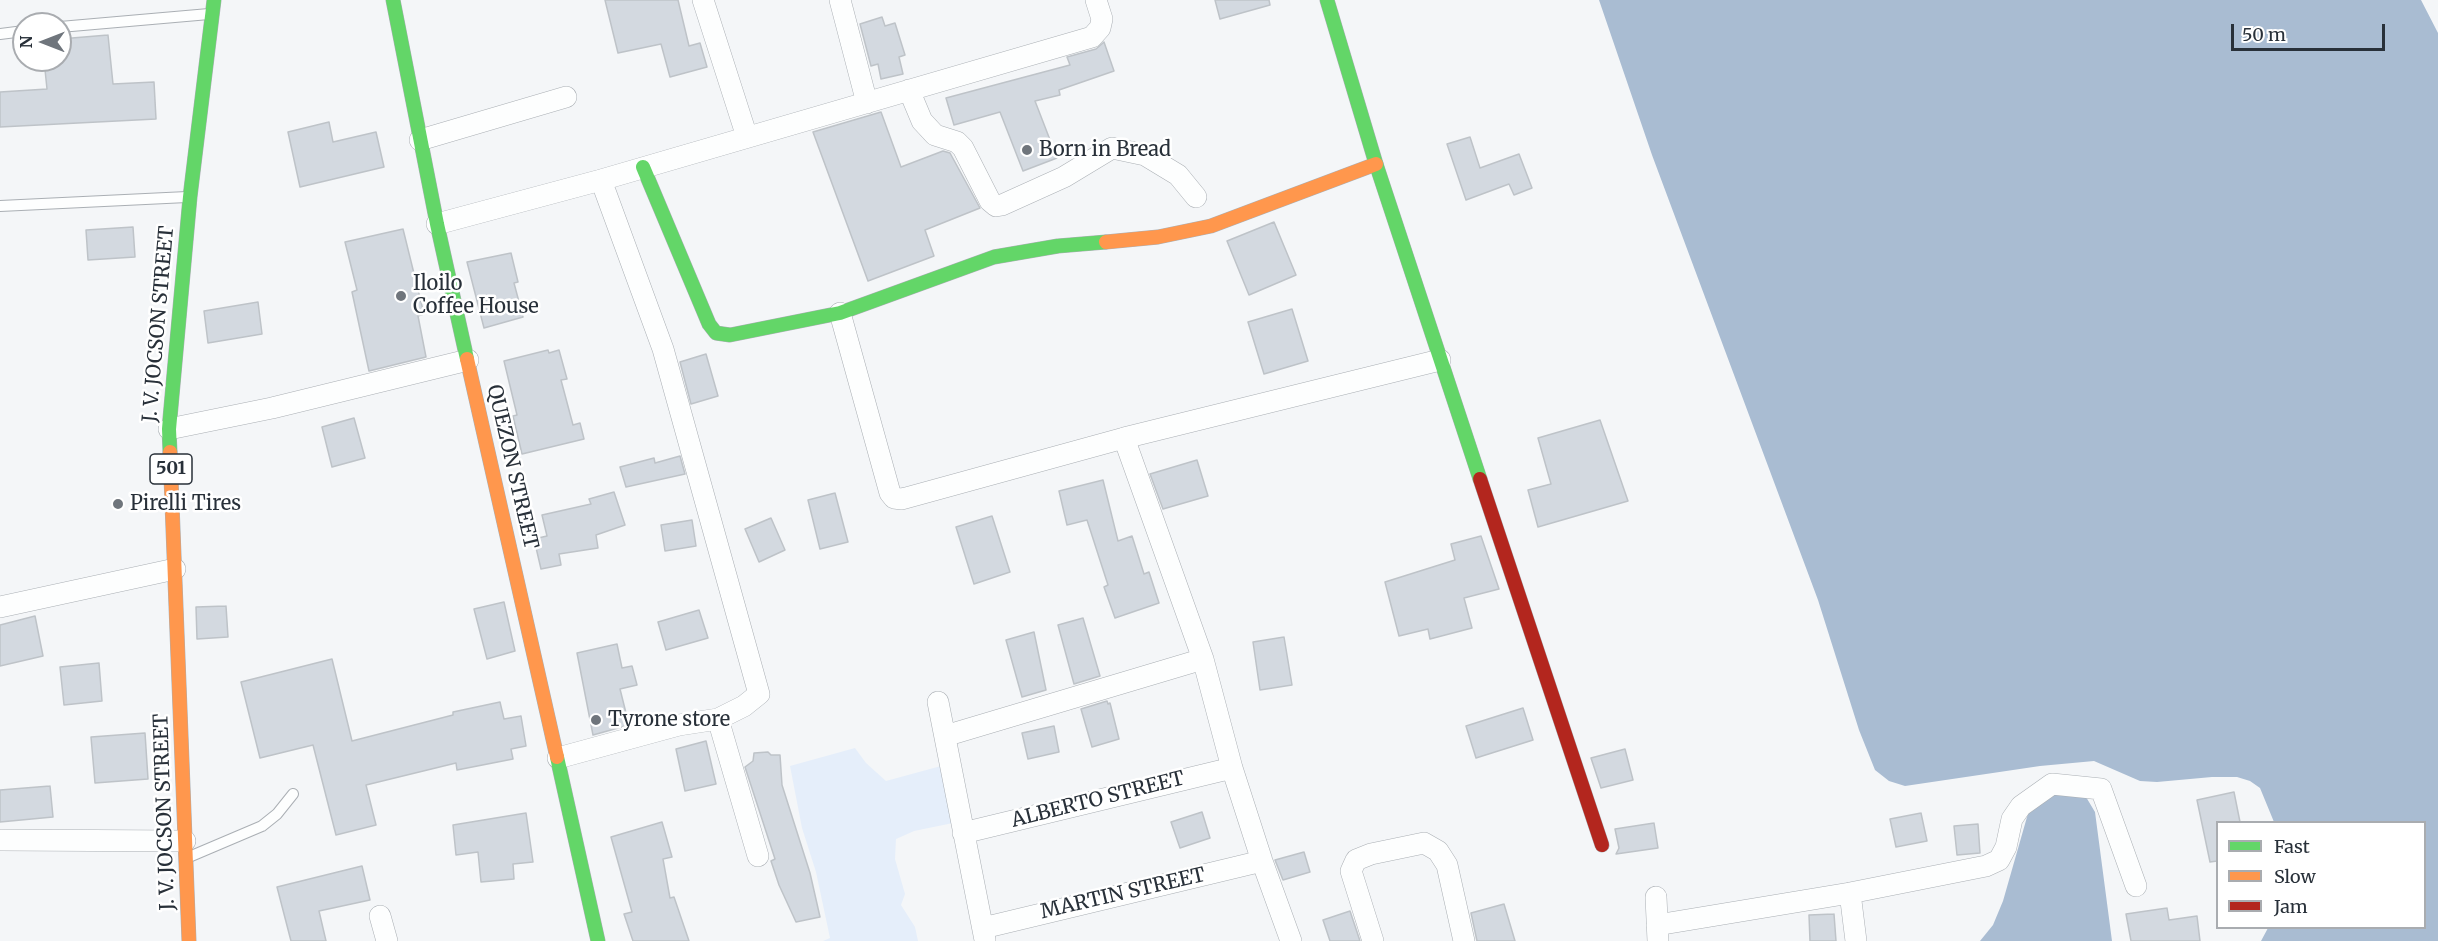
<!DOCTYPE html>
<style>
body{margin:0}
#map{position:relative;width:2438px;height:941px;overflow:hidden;background:#f4f6f8;font-family:Merriweather,serif}
canvas{display:block}
.legend{position:absolute;left:2216px;top:821px;width:210px;height:108px;box-sizing:border-box;background:#fff;border:2px solid #a9acb0;margin:0;padding:8px 10px;list-style:none;font-size:18px;color:#283039}
.legend li{display:flex;align-items:center;gap:12px;height:30px}
.legend b{width:30px;border:2px solid #a9acb0}
.north{position:absolute;left:12px;top:12px;width:60px;height:60px;box-sizing:border-box;background:#fff;border:2px solid #a9acb0;border-radius:50%;rotate:270deg;font-size:16px;font-weight:700;line-height:24px;text-align:center;color:#283039}
.north::after{content:'';display:block;margin:auto;width:21px;height:27px;background:#6f757c;clip-path:polygon(50% 0,100% 100%,50% 72%,0 100%)}
.scale{position:absolute;left:2231px;top:24px;width:154px;height:27px;box-sizing:border-box;border:3px solid #283039;border-top:0;padding-left:8px;font-size:18px;line-height:21px;white-space:nowrap;color:#283039;-webkit-text-stroke:4px #fff;paint-order:stroke}
</style>
<div id="map">
<canvas width="2438" height="941"></canvas>
<ul class="legend">
<li><b style="height:8px;background:#63d668"></b>Fast</li>
<li><b style="height:8px;background:#ff974d"></b>Slow</li>
<li><b style="height:8px;background:#b3261e"></b>Jam</li>
</ul>
<div class="north">N</div>
<div class="scale">50 m</div>
</div>
<script>
const ctx = document.querySelector('canvas').getContext('2d');
ctx.lineJoin = 'round';
function fill(path, color) {
  ctx.fillStyle = color;
  ctx.fill(path, 'evenodd');
}
function toPath(rows) {
  const path = new Path2D();
  for (const r of rows) {
    path.moveTo(r[0], r[1]);
    for (let i = 2; i < r.length; i += 2) path.lineTo(r[i], r[i + 1]);
  }
  return path;
}
function strokePath(path, color, width, dash) {
  ctx.strokeStyle = color;
  ctx.lineWidth = width;
  ctx.lineCap = dash ? 'butt' : 'round';
  ctx.setLineDash(dash || []);
  ctx.stroke(path);
}
function write(font, color, halo, rows, align = 'center') {
  ctx.font = font + ' Merriweather,serif';
  ctx.lineWidth = 5;
  ctx.setLineDash([]);
  ctx.textBaseline = 'middle';
  ctx.strokeStyle = halo;
  ctx.fillStyle = color;
  for (const [text, x, y, turn = 0] of rows) {
    ctx.save();
    ctx.translate(x, y);
    ctx.rotate((+turn || 0) * Math.PI / 180);
    ctx.textAlign = isNaN(turn) ? turn : align;
    if (halo) ctx.strokeText(text, 0, 0);
    ctx.fillText(text, 0, 0);
    ctx.restore();
  }
}
const green = toPath([
 [855,748,866,763,886,781,941,766,953,823,914,831,896,839,895,859,905,894,901,905,915,927,918,941,823,941,830,938,816,872,802,828,790,766]
]);
const water = toPath([
 [1599,0,2421,0,2438,33,2438,941,2261,941,2268,928,2424,928,2424,822,2274,822,2260,788,2250,781,2237,777,2212,777,2157,782,2140,781,2094,761,2040,766,1905,786,1889,781,1875,770,1859,730,1818,600,1652,155],
 [2051,789,2086,797,2095,812,2112,941,1980,941,1993,925,2003,901,2031,803]
]);
const building = toPath([
 [605,0,678,0,689,46,700,43,707,67,670,77,661,44,618,53,605,0],
 [1215,0,1269,0,1270,5,1220,19,1215,0],
 [882,17,885,26,895,23,905,55,899,57,903,74,881,79,878,64,871,66,860,24,882,17],
 [108,35,113,84,154,82,156,119,0,127,0,92,47,89,44,60,60,60,60,39,108,35],
 [1104,42,1114,71,1059,90,1060,95,1035,101,1057,158,1023,171,1000,112,954,125,946,98,1070,65,1067,57,1096,49,1104,42],
 [881,112,901,167,943,151,950,153,980,208,925,230,934,256,868,281,813,132,881,112],
 [329,122,333,142,376,132,384,167,300,187,288,132,329,122],
 [1470,137,1480,168,1519,154,1532,188,1514,195,1509,184,1466,200,1447,144,1470,137],
 [1274,222,1296,275,1249,295,1227,241,1274,222],
 [133,227,135,257,88,260,86,230,133,227],
 [403,229,424,314,418,316,426,357,369,371,352,292,357,290,345,242,403,229],
 [511,253,518,282,514,283,523,317,484,328,467,262,511,253],
 [258,302,262,334,208,343,204,311,258,302],
 [1292,309,1308,361,1264,374,1248,322,1292,309],
 [548,350,549,353,559,350,567,379,561,380,573,425,580,423,584,439,522,454,513,416,517,415,504,361,548,350],
 [706,354,718,396,691,404,680,362,706,354],
 [354,418,365,458,332,467,322,427,354,418],
 [1600,420,1628,501,1538,527,1528,490,1551,484,1538,438,1600,420],
 [680,456,685,474,626,487,620,467,654,458,655,463,680,456],
 [1197,460,1208,496,1163,509,1150,474,1197,460],
 [1103,480,1118,541,1132,536,1144,574,1149,572,1159,603,1115,618,1104,587,1108,585,1087,520,1067,525,1059,491,1103,480],
 [614,492,625,525,596,535,598,548,559,554,561,565,541,569,534,539,547,536,542,515,591,504,589,499,614,492],
 [835,493,848,542,820,549,808,500,835,493],
 [992,516,1010,572,974,584,956,527,992,516],
 [771,518,785,550,759,562,745,529,771,518],
 [692,520,696,546,665,551,661,525,692,520],
 [1481,536,1499,589,1464,598,1472,628,1430,639,1428,629,1399,636,1385,582,1455,560,1451,544,1481,536],
 [504,602,515,651,487,659,474,609,504,602],
 [226,606,228,637,197,639,196,607,226,606],
 [699,610,708,638,666,650,658,622,699,610],
 [35,616,43,656,0,666,0,625,35,616],
 [1083,618,1100,676,1074,684,1058,625,1083,618],
 [1034,632,1046,690,1022,697,1006,640,1034,632],
 [1284,637,1292,685,1260,690,1253,642,1284,637],
 [617,644,622,668,632,666,637,685,620,689,629,725,593,735,577,653,617,644],
 [332,659,352,741,453,715,453,712,500,702,504,719,521,716,526,746,511,749,513,759,457,770,456,763,366,785,376,825,336,835,313,745,260,758,241,682,332,659],
 [99,663,102,701,64,705,60,667,99,663],
 [1107,701,1108,704,1110,703,1119,739,1092,747,1081,709,1107,701],
 [1523,708,1533,740,1476,758,1466,726,1523,708],
 [1054,726,1059,752,1028,759,1022,733,1054,726],
 [145,733,148,779,95,783,91,737,145,733],
 [706,741,716,784,685,791,676,749,706,741],
 [1625,749,1633,780,1601,788,1591,758,1625,749],
 [768,752,771,755,780,755,782,785,810,873,820,917,796,922,779,885,771,861,775,859,745,767,753,761,754,753,768,752],
 [50,786,53,817,0,822,0,790,50,786],
 [2234,792,2240,822,2217,822,2217,861,2210,862,2197,800,2234,792],
 [1202,812,1210,838,1180,848,1171,822,1202,812],
 [526,813,533,862,513,864,514,879,481,882,478,852,456,855,453,825,526,813],
 [1921,813,1927,841,1896,847,1890,819,1921,813],
 [662,822,672,857,663,859,670,898,674,897,689,941,633,941,624,914,632,912,611,837,662,822],
 [1654,823,1658,848,1616,854,1619,848,1615,829,1654,823],
 [1978,824,1980,853,1957,855,1954,826,1978,824],
 [1304,852,1310,872,1283,880,1275,860,1304,852],
 [362,866,370,900,319,911,326,941,291,941,277,887,362,866],
 [1504,904,1515,941,1477,941,1471,913,1504,904],
 [2167,908,2169,920,2197,916,2200,941,2131,941,2126,914,2167,908],
 [1350,911,1360,941,1330,941,1323,920,1350,911],
 [1834,914,1836,941,1810,941,1809,915,1834,914]
]);
const lane = toPath([
 [60,27,209,14],
 [0,34,24,31],
 [0,206,187,197],
 [189,857,262,826,277,814,293,794]
]);
const street = toPath([
 [703,0,747,137],
 [840,0,867,103],
 [909,90,922,121,935,135,957,142,963,148,990,201,996,206,1002,205,1064,177,1112,148,1145,155,1178,175,1196,197],
 [420,140,566,97],
 [601,180,663,349,759,694,744,706,718,719],
 [437,224,601,180,1092,37,1100,28,1102,19,1096,0],
 [840,313,890,493,894,498,902,499,1124,438,1440,360],
 [169,429,272,408,468,360],
 [1124,438,1203,659,1232,768,1262,861,1291,941],
 [0,607,175,569],
 [938,702,985,940],
 [945,736,1203,659],
 [558,758,679,725,718,719,758,856],
 [963,833,1232,768],
 [0,840,185,841],
 [1850,893,1856,941],
 [1656,897,1658,941],
 [380,916,387,941],
 [1657,925,1850,893,1986,866,1999,860,2006,847,2012,819,2021,806,2052,784,2101,789,2136,886],
 [983,928,1262,861],
 [1373,941,1351,871,1356,860,1371,854,1424,843,1438,851,1447,865,1464,941]
]);
const fast = toPath([
 [393,0,437,224,467,359],
 [1327,0,1376,164,1480,479],
 [643,167,709,324,716,333,730,335,840,313,994,257,1058,246,1106,242],
 [170,452,169,429,190,197,214,0],
 [557,757,598,941]
]);
const slow = toPath([
 [1106,242,1158,237,1211,226,1376,164],
 [467,359,557,757],
 [170,452,189,941]
]);
const jam = toPath([
 [1480,479,1602,845]
]);
const markers = [
 [1027,150,6,"#6f757c"],
 [401,296,6,"#6f757c"],
 [118,504,6,"#6f757c"],
 [596,720,6,"#6f757c"]
];
const shields = [
 [171,469,42]
];
const shieldNames = [
 ["501",171,469]
];
const poiNames = [
 ["Born in Bread",1039,150],
 ["Iloilo",413,284],
 ["Coffee House",413,307],
 ["Pirelli Tires",130,504],
 ["Tyrone store",608,720]
];
const streetNames = [
 ["J. V. JOCSON STREET",159,324,-85],
 ["QUEZON STREET",512,467,77],
 ["ALBERTO STREET",1098,800,-14],
 ["J. V. JOCSON STREET",165,812,-92],
 ["MARTIN STREET",1123,894,-13]
];
fill(green, '#e5eefa');
fill(water, '#a9bcd2');
fill(building, '#d3d9e0');
strokePath(building, '#bec3c8', 1.5);
strokePath(lane, '#aaafb4', 12);
strokePath(street, '#aaafb4', 22);
strokePath(fast, '#aaafb4', 15);
strokePath(slow, '#aaafb4', 15);
strokePath(jam, '#aaafb4', 15);
strokePath(lane, '#fdfefe', 10);
strokePath(street, '#fdfefe', 21);
strokePath(fast, '#63d668', 14);
strokePath(slow, '#ff974d', 14);
strokePath(jam, '#b3261e', 14);
for (const [x, y, r, color] of markers) {
  const dot = new Path2D();
  dot.arc(x, y, r, 0, 2 * Math.PI);
  ctx.fillStyle = color;
  ctx.fill(dot);
  strokePath(dot, '#fff', 2);
}
for (const [x, y, w] of shields) {
  const box = new Path2D();
  box.roundRect(x - w / 2, y - 15, w, 30, 4.5);
  ctx.fillStyle = '#fff';
  ctx.fill(box);
  strokePath(box, '#283039', 1.5);
}
write('bold 18px', '#283039', null, shieldNames);
write('20px', '#283039', '#fff', poiNames, 'left');
write('20px', '#283039', '#fff', streetNames);
</script>
